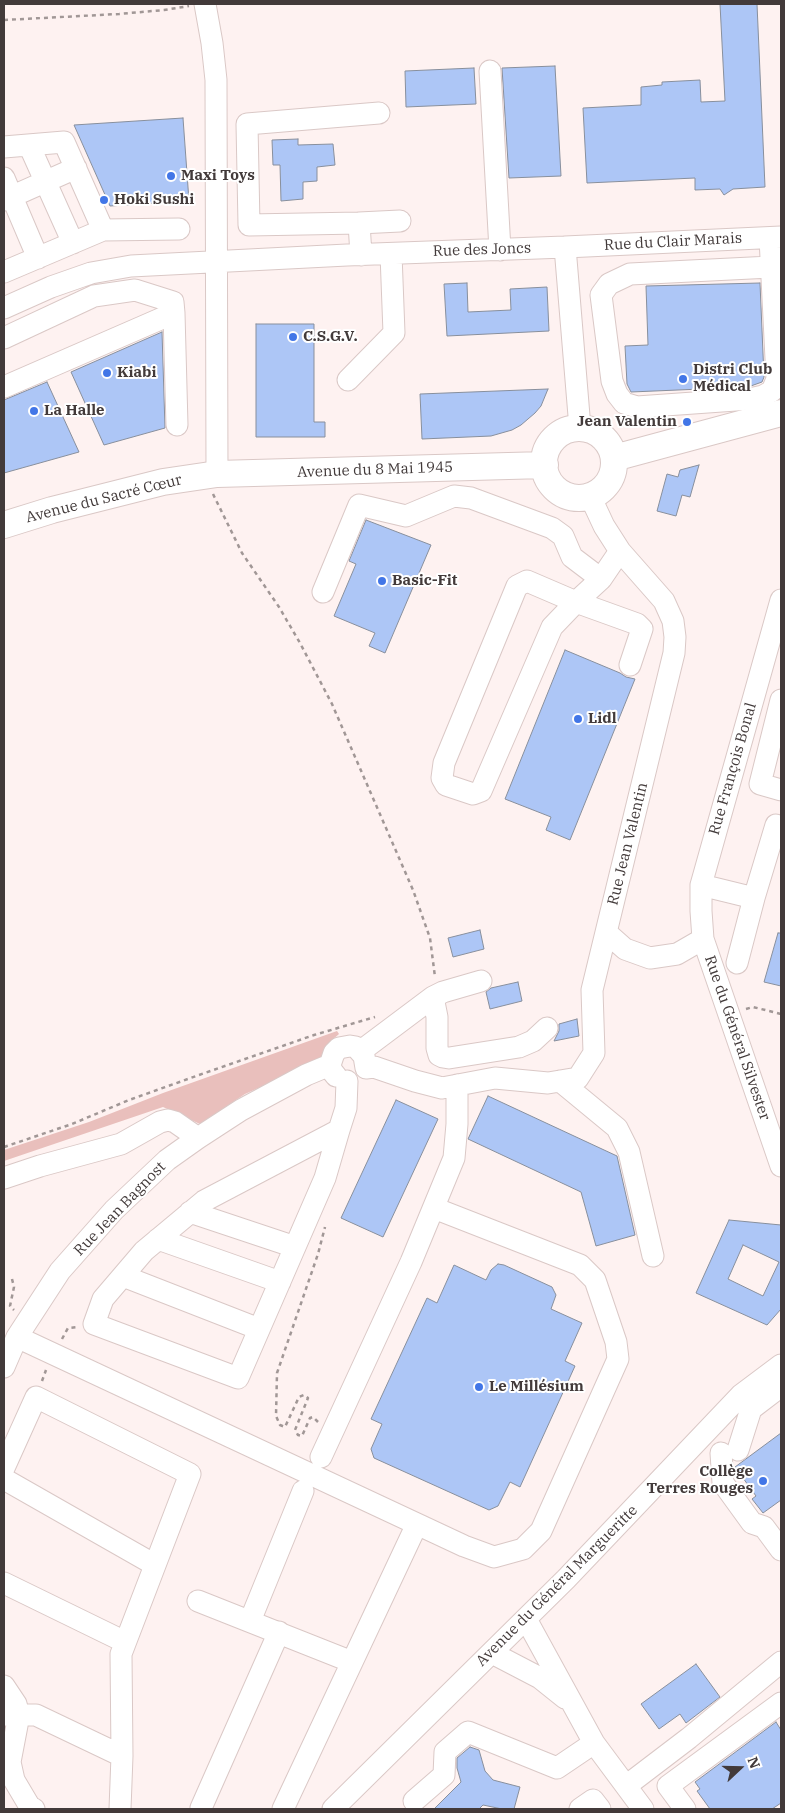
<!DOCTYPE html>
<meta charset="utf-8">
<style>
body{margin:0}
#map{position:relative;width:785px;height:1813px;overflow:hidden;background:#fef2f1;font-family:"IBM Plex Serif",serif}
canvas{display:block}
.frame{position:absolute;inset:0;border:5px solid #423a3a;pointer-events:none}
.north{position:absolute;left:715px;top:1743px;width:50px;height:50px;-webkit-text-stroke:4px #fff;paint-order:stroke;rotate:69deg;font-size:14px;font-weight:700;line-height:20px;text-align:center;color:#423a3a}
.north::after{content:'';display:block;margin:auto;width:18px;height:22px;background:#423a3a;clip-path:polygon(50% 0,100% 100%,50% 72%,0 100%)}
</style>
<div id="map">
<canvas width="785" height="1813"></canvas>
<div class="frame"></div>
<div class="north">N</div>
</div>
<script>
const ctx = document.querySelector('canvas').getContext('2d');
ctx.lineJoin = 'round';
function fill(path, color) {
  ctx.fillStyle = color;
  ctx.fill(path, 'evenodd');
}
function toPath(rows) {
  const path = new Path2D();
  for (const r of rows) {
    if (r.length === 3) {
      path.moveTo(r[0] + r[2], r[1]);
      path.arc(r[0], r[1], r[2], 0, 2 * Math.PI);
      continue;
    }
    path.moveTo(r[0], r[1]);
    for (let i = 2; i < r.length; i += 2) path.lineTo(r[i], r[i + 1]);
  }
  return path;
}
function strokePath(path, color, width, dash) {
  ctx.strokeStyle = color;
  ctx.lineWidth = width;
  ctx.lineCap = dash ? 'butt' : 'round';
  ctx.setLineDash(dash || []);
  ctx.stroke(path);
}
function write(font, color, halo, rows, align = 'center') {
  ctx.font = font + ' "IBM Plex Serif",serif';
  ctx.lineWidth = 4;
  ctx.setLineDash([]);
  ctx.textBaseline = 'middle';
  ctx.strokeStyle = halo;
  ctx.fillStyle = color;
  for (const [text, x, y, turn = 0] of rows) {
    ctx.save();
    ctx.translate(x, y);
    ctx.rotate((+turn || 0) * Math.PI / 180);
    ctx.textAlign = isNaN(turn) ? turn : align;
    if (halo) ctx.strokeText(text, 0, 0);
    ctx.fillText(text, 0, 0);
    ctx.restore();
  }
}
const green = toPath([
 [337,1031,339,1034,330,1042,321,1060,245,1094,200,1124,163,1107,4,1161,4,1150,89,1122,163,1093]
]);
const building = toPath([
 [720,4,757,4,765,187,733,189,724,195,720,189,695,190,695,178,587,183,583,108,641,105,641,87,662,85,662,82,700,80,701,102,725,101,720,4],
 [555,66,561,176,509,178,502,68,555,66],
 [474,68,476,104,406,107,405,71,474,68],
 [183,118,189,201,110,206,74,125,183,118],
 [298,139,298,145,333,144,335,165,317,167,317,181,303,182,303,199,281,201,280,165,273,165,272,140,298,139],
 [467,283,468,312,511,310,510,289,547,287,549,331,447,336,444,284,467,283],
 [760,283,764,377,762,382,748,387,631,392,627,384,625,346,648,345,646,286,760,283],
 [256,324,314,324,314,422,325,422,325,437,256,437,256,324],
 [162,332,165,428,104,445,71,372,162,332],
 [47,382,79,452,4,473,4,400,47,382],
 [548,389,541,406,535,413,521,425,512,430,491,436,422,439,420,394,548,389],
 [699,465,690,497,682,495,676,516,657,511,667,474,678,477,680,470,699,465],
 [366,520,431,545,385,653,369,646,375,633,334,616,356,564,349,561,366,520],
 [565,650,620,673,626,677,635,679,570,840,546,830,551,817,505,799,565,650],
 [480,930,484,949,453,957,448,938,480,930],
 [778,933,781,933,781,986,764,982,778,933],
 [518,982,522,1001,490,1009,486,992,491,988,518,982],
 [577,1019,579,1036,554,1041,559,1031,559,1024,577,1019],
 [488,1096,617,1156,635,1235,596,1246,581,1192,468,1139,488,1096],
 [396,1100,438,1119,383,1237,341,1218,396,1100],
 [729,1220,781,1225,781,1309,767,1325,696,1293,729,1220],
 [743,1245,779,1262,763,1296,728,1279,743,1245],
 [498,1264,504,1265,552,1287,556,1295,551,1309,582,1323,565,1361,575,1366,520,1487,510,1482,498,1506,489,1510,374,1458,371,1449,382,1424,371,1419,427,1298,437,1303,454,1265,486,1280,491,1270,498,1264],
 [781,1433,781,1500,763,1513,752,1499,756,1496,735,1467,781,1433],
 [696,1664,720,1697,686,1723,680,1714,659,1729,641,1704,696,1664],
 [776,1722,781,1730,781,1803,772,1809,710,1809,697,1791,700,1789,695,1782,776,1722],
 [470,1747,479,1750,485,1771,493,1780,520,1787,514,1809,502,1809,483,1805,479,1809,434,1809,461,1782,457,1768,457,1758,470,1747]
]);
const path = toPath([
 [4,20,119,14,164,10,189,6],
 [213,494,242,553,279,607,300,643,332,704,413,890,430,938,435,977],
 [746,1009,753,1007,781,1014],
 [4,1147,72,1124,129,1100,199,1075,314,1035,375,1017],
 [12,1279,14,1287,10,1306,14,1310],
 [62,1339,68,1328,78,1327],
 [42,1381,46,1370],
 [318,1422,313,1417,310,1418,302,1436,298,1435,295,1430,308,1398,304,1395,299,1397,285,1427,280,1425,276,1416,277,1373,318,1254,325,1227]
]);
const minor = toPath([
 [205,4,212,43,216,80,217,474],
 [490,71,500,250],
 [29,145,73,243],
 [4,147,64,142,103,230],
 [4,178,38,258],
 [4,200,76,168],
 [359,223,400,221],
 [770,238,777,379,772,391,763,396,750,399,637,407,624,403,617,394,612,381,601,295,609,284,630,274,771,267],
 [565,247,781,237],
 [361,255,359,223,249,225,247,124,379,113],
 [4,272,103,230,179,229],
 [4,308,51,287,91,273,131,266,347,255,565,247,580,428],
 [174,313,177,425],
 [4,338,94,296,135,290,173,302,174,313,4,387],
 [348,380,394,333,391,254],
 [601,579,576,602,552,627,481,791,473,794,446,785,442,778,444,763,517,586,527,581,576,602,637,624,642,629,630,665],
 [323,592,359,505,406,516,454,496,471,498,552,528,563,536,572,557,601,579,620,551],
 [781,600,701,885,701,911,703,939,781,1166],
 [781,700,760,784,781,790],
 [701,885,754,898,776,825],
 [607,933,625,949,650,958,677,954,703,939],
 [737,963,754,898],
 [433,997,437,1017,437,1048,439,1055,443,1057,449,1058,519,1047,533,1041,547,1028],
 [361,1051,433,997,443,992,481,981],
 [330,1065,334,1053,339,1048,350,1046,356,1047,364,1056,366,1068,374,1067,415,1081,442,1088,495,1078,548,1083,578,1078,594,1053,592,990,674,653,675,637,673,621,664,601,620,551,604,526,590,496],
 [560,1081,617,1128,629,1152,653,1256],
 [339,1130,325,1178,238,1378,94,1324,103,1299,144,1251,204,1201,339,1130,346,1108,347,1081],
 [4,1178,40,1166,121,1144,160,1122,168,1120,175,1122,198,1138],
 [190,1212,295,1247],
 [158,1239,280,1282],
 [123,1276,259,1329],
 [17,1337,464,1546,494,1557,523,1549,541,1531,618,1359,616,1342,595,1280,580,1265,434,1208],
 [4,1367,17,1337,60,1271,114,1210,167,1160,198,1138,241,1110,306,1075,330,1065,332,1071,336,1076],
 [738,1450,751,1409,781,1386],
 [721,1453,723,1483,752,1523,764,1527,781,1550],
 [321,1457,411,1262,454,1158,457,1124,457,1085],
 [4,1468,36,1397,190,1474,121,1654,122,1756,36,1715,4,1715],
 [4,1479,155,1565],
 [4,1583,125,1642],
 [198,1601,352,1662],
 [526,1619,594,1743,643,1809],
 [250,1621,303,1491],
 [492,1653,540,1678,565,1698],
 [4,1686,16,1704,19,1715,10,1762,14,1780,30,1807,34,1809],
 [626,1786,689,1738,781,1662],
 [414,1801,444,1775,445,1752,468,1732,557,1768,594,1743],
 [201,1808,279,1632],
 [120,1809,122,1756],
 [283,1809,417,1524],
 [333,1809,566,1579,741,1395,781,1365],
 [580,1809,593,1800,600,1809],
 [685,1809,668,1786,781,1703]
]);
const major = toPath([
 [579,463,35],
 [614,458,781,413],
 [4,525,52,510,163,482,217,474,545,465]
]);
const markers = [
 [171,176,5,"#4276e7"],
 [104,200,5,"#4276e7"],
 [293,337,5,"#4276e7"],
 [107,373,5,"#4276e7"],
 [683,379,5,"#4276e7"],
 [34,411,5,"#4276e7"],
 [687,422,5,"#4276e7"],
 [382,581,5,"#4276e7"],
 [578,719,5,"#4276e7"],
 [479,1387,5,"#4276e7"],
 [763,1481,5,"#4276e7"]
];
const poiNames = [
 ["Maxi Toys",181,176],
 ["Hoki Sushi",114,200],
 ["C.S.G.V.",303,337],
 ["Distri Club",693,370],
 ["Médical",693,387],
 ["Kiabi",117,373],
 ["La Halle",44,411],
 ["Jean Valentin",677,422,"right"],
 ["Basic-Fit",392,581],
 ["Lidl",588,719],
 ["Le Millésium",489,1387],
 ["Collège",753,1472,"right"],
 ["Terres Rouges",753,1489,"right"]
];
const streetNames = [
 ["Rue du Clair Marais",673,242,-3],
 ["Rue des Joncs",482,250,-2],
 ["Avenue du 8 Mai 1945",375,470,-2],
 ["Avenue du Sacré Cœur",104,499,-14],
 ["Rue François Bonal",733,769,-74],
 ["Rue Jean Valentin",628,844,-76],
 ["Rue du Général Silvester",737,1038,71],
 ["Rue Jean Bagnost",120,1209,-46],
 ["Avenue du Général Margueritte",557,1586,-45]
];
fill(green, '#e9bfbc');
fill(building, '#adc6f6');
strokePath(building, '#888f9c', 1);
strokePath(minor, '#dac8c6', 23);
strokePath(major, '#dac8c6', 28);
strokePath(path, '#a19796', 2.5, [4, 4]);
strokePath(minor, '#fff', 21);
strokePath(major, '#fff', 26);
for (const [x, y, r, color] of markers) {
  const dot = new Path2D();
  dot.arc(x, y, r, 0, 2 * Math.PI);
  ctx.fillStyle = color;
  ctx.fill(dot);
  strokePath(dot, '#fff', 2);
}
write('bold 15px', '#423a3a', '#fff', poiNames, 'left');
write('15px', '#423a3a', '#fff', streetNames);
</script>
